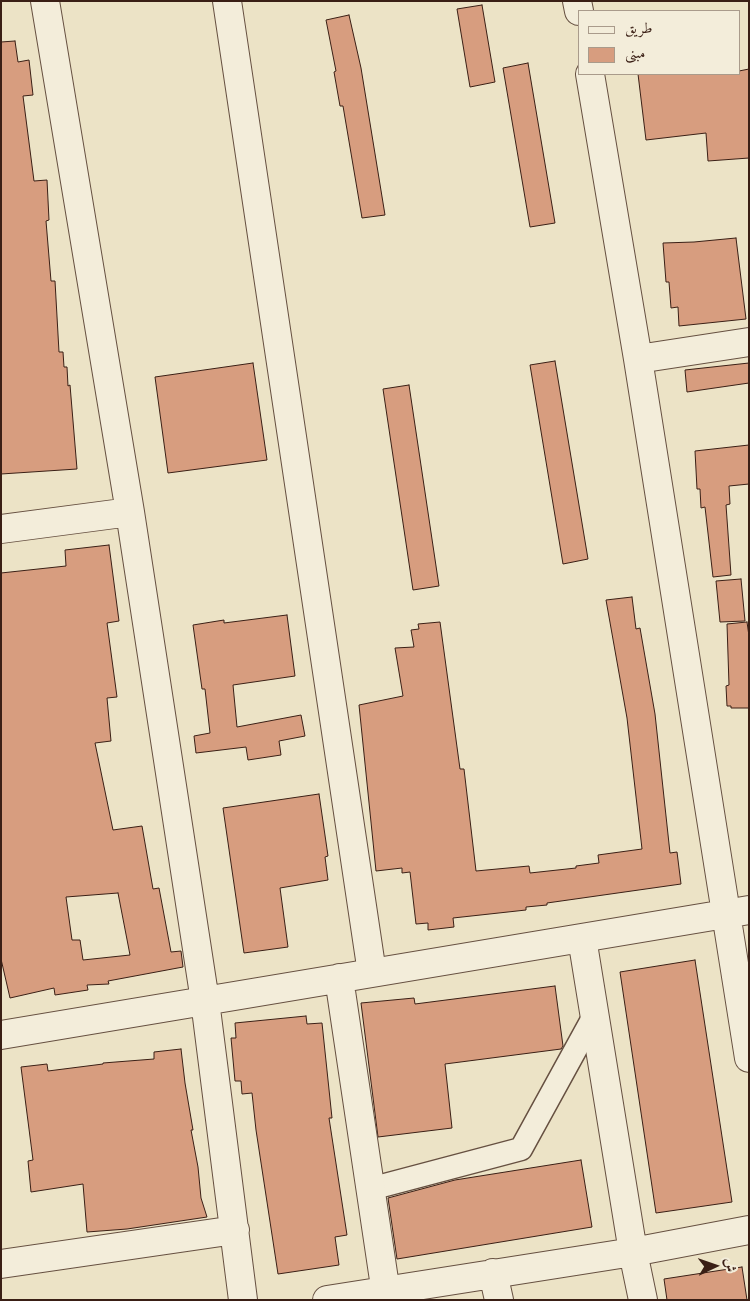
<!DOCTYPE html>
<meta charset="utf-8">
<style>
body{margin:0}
#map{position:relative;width:750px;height:1301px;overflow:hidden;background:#ece3c6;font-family:"IM FELL Great Primer",Amiri,serif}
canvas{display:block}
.frame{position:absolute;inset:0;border:2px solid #3a1f15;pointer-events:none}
.legend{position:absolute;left:578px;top:10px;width:162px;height:65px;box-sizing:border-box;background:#f3edda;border:1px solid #a99b8b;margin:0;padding:6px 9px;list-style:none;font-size:15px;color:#3a1f15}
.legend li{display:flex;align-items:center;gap:10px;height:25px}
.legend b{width:25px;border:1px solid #a99b8b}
.north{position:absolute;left:690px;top:1241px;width:50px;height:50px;-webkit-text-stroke:4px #f3edda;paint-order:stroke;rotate:87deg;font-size:14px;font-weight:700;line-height:20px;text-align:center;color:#3a1f15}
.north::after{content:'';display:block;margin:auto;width:18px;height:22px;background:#3a1f15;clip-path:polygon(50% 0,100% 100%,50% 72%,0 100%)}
</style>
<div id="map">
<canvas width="750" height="1301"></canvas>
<div class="frame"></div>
<ul class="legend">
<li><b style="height:6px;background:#f3edda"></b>طريق</li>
<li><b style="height:14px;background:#d79d7f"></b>مبنى</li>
</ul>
<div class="north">ش</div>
</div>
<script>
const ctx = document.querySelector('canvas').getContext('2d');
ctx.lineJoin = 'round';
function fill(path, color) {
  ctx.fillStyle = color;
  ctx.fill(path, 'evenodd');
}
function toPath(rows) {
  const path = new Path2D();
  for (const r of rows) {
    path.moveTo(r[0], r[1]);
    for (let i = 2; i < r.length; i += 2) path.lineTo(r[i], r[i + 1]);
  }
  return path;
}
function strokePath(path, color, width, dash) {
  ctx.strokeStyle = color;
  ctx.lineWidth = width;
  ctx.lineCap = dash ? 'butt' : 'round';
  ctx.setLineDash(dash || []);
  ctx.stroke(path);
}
const building = toPath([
 [482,5,495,82,470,87,457,9,482,5],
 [349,15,361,68,385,215,362,218,343,106,340,106,334,72,336,71,326,20,349,15],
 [15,41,18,62,29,60,33,95,23,96,34,181,47,180,49,220,46,221,51,281,55,281,59,352,63,352,64,367,67,367,68,386,70,385,77,469,1,474,1,42,15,41],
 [528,63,555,223,530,227,503,68,528,63],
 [749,69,749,158,708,161,706,133,646,140,638,74,739,74,739,71,749,69],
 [736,238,746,319,679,326,678,307,671,308,669,282,666,282,663,243,694,242,736,238],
 [555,361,588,559,563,564,530,365,555,361],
 [253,363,267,460,168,473,155,377,253,363],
 [749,363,749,383,687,392,685,370,749,363],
 [409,385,439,586,413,590,383,389,409,385],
 [749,445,749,484,729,486,730,504,726,505,731,575,713,577,705,507,701,508,700,489,697,489,695,451,749,445],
 [109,545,119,621,107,623,117,697,107,698,111,741,95,743,113,830,142,826,153,889,159,888,171,952,181,951,183,967,108,981,109,984,87,985,88,990,55,995,54,988,10,998,1,959,1,573,66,566,65,550,109,545],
 [118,893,130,955,83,960,80,940,72,940,66,897,118,893],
 [741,579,745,621,720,622,716,581,741,579],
 [632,597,636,629,640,628,655,714,670,853,677,852,681,884,547,903,547,905,526,907,526,910,453,918,454,927,428,930,428,923,416,924,410,872,402,873,402,868,376,871,359,705,403,696,395,648,414,647,411,630,419,629,418,624,440,622,460,769,464,769,476,871,529,866,530,873,576,868,576,866,599,863,598,855,642,849,627,718,606,600,632,597],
 [287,615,295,676,233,685,237,727,301,715,305,736,279,741,281,755,248,760,246,747,196,753,194,736,210,733,205,689,202,689,193,625,224,620,224,623,287,615],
 [747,622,749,636,749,708,731,708,731,706,727,706,726,686,729,685,727,624,747,622],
 [319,794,328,856,325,857,328,880,280,888,288,947,244,953,223,808,319,794],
 [695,960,732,1202,656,1213,620,972,695,960],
 [555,986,563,1046,561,1049,445,1064,452,1128,378,1137,361,1003,414,998,415,1004,555,986],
 [306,1016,307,1024,322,1023,332,1118,329,1118,347,1235,335,1237,339,1265,278,1274,256,1130,252,1093,242,1094,241,1081,235,1081,231,1038,236,1038,235,1023,306,1016],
 [181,1049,185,1083,193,1130,191,1130,198,1167,201,1198,207,1217,127,1229,87,1232,83,1184,31,1192,28,1161,33,1160,21,1067,47,1064,48,1071,103,1064,103,1063,154,1059,154,1052,181,1049],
 [581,1160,592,1227,397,1259,388,1198,455,1180,581,1160],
 [742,1267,747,1300,667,1300,664,1279,742,1267]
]);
const pedestrian = toPath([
 [370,1189,521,1149,594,1016]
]);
const minor = toPath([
 [45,1,130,512,205,1001,243,1300],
 [227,1,372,973],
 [577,1,579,11],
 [590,74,638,359,749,1058],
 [638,359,749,342],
 [1,529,130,512],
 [582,938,633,1252,643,1300],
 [339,978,387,1300],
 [1,1035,749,910],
 [1,1264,235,1230],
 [493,1273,499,1300],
 [327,1300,633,1252,749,1230]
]);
fill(building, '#d79d7f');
strokePath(building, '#3a1f15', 1);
strokePath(pedestrian, '#665041', 25);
strokePath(minor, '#665041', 30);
strokePath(pedestrian, '#f3edda', 22);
strokePath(minor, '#f3edda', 28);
</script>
